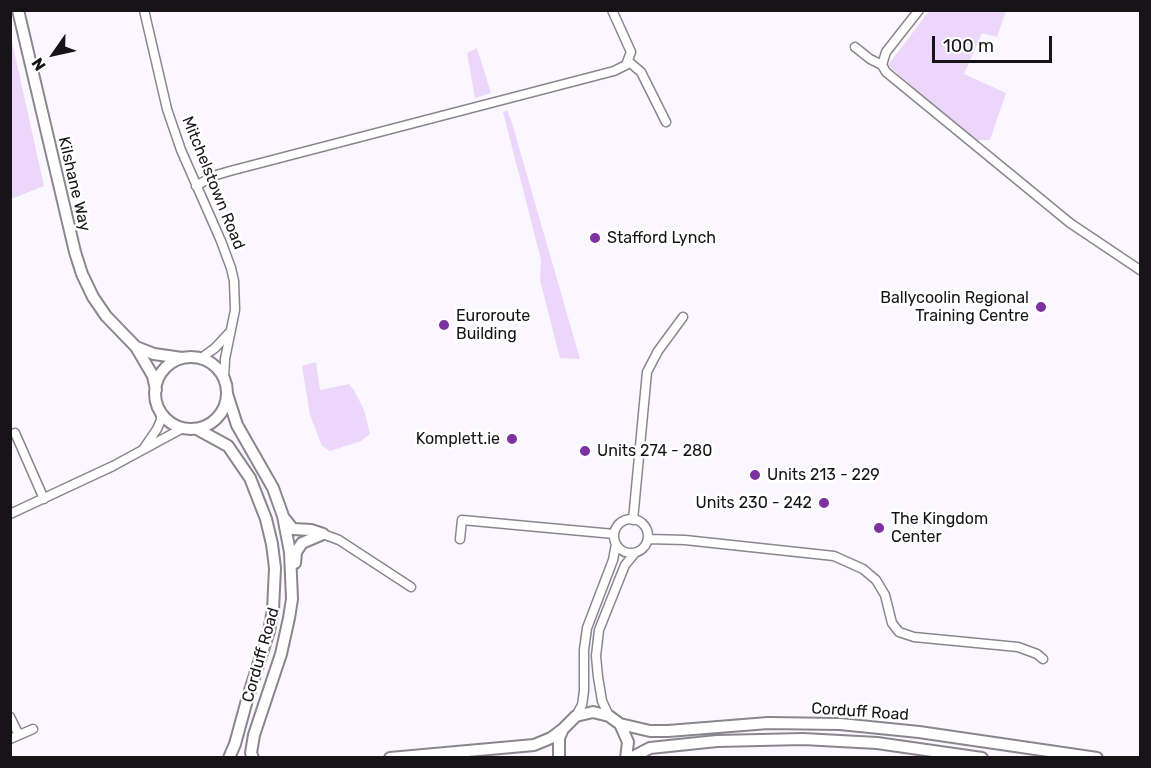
<!DOCTYPE html>
<style>
body{margin:0}
#map{position:relative;width:1151px;height:768px;overflow:hidden;background:#fbf7fe;font-family:Rubik,sans-serif}
canvas{display:block}
.frame{position:absolute;inset:0;border:12px solid #161417;pointer-events:none}
.north{position:absolute;left:24px;top:24px;width:60px;height:60px;-webkit-text-stroke:4px #fff;paint-order:stroke;rotate:236deg;font-size:16px;font-weight:700;line-height:24px;text-align:center;color:#161417}
.north::after{content:'';display:block;margin:auto;width:21px;height:27px;background:#161417;clip-path:polygon(50% 0,100% 100%,50% 72%,0 100%)}
.scale{position:absolute;left:932px;top:36px;width:120px;height:27px;box-sizing:border-box;border:3px solid #161417;border-top:0;padding-left:8px;font-size:18px;line-height:21px;white-space:nowrap;color:#161417;-webkit-text-stroke:4px #fff;paint-order:stroke}
</style>
<div id="map">
<canvas width="1151" height="768"></canvas>
<div class="frame"></div>
<div class="north">N</div>
<div class="scale">100 m</div>
</div>
<script>
const ctx = document.querySelector('canvas').getContext('2d');
ctx.lineJoin = 'round';
function fill(path, color) {
  ctx.fillStyle = color;
  ctx.fill(path, 'evenodd');
}
function toPath(rows) {
  const path = new Path2D();
  for (const r of rows) {
    if (r.length === 3) {
      path.moveTo(r[0] + r[2], r[1]);
      path.arc(r[0], r[1], r[2], 0, 2 * Math.PI);
      continue;
    }
    path.moveTo(r[0], r[1]);
    for (let i = 2; i < r.length; i += 2) path.lineTo(r[i], r[i + 1]);
  }
  return path;
}
function strokePath(path, color, width, dash) {
  ctx.strokeStyle = color;
  ctx.lineWidth = width;
  ctx.lineCap = dash ? 'butt' : 'round';
  ctx.setLineDash(dash || []);
  ctx.stroke(path);
}
function write(font, color, halo, rows, align = 'center') {
  ctx.font = font + ' Rubik,sans-serif';
  ctx.lineWidth = 5;
  ctx.setLineDash([]);
  ctx.textBaseline = 'middle';
  ctx.strokeStyle = halo;
  ctx.fillStyle = color;
  for (const [text, x, y, turn = 0] of rows) {
    ctx.save();
    ctx.translate(x, y);
    ctx.rotate((+turn || 0) * Math.PI / 180);
    ctx.textAlign = isNaN(turn) ? turn : align;
    if (halo) ctx.strokeText(text, 0, 0);
    ctx.fillText(text, 0, 0);
    ctx.restore();
  }
}
const green = toPath([
 [980,10,982,12,987,11,1006,11,997,37,982,33,964,74,1006,93,990,140,973,140,888,65,929,11],
 [11,37,44,186,11,199,10,199],
 [477,48,491,93,475,98,467,53],
 [507,110,512,123,580,359,560,358,540,280,541,260,503,112],
 [316,362,320,390,349,384,354,390,364,410,370,434,361,441,330,451,322,446,310,415,302,366]
]);
const minor = toPath([
 [144,10,167,109,181,150,221,241,231,268,234,281,235,310,225,359,224,379],
 [855,47,870,59,882,65,886,72,1070,223,1140,270],
 [628,61,641,72,666,122],
 [882,65,886,52,919,10],
 [196,186,213,176,230,171,614,71,626,65,631,52,612,10],
 [200,359,215,348,229,333],
 [15,433,44,499],
 [144,448,157,429,161,420,161,412],
 [10,514,113,466,183,428],
 [631,536,17],
 [633,520,647,372,658,351,683,317],
 [323,534,339,540,411,587],
 [460,539,462,520,614,534],
 [648,539,685,540,834,556,863,569,876,580,885,595,892,623,899,632,914,637,1018,647,1037,654,1043,659],
 [576,716,582,705,584,691,584,650,587,628,613,560,616,544],
 [609,716,602,701,598,677,596,656,599,630,625,565,635,553],
 [10,717,19,735],
 [10,739,33,729]
]);
const tertiary = toPath([
 [18,10,75,252,82,274,93,297,106,316,136,347,153,376,156,390],
 [136,347,154,354,182,358],
 [191,393,36],
 [227,394,237,425,273,488,283,516,290,552,292,599,289,618,281,654,254,735,251,753,253,758],
 [197,429,228,446,250,478,266,519,272,544,275,568,273,610,269,631,247,700,235,744,229,758],
 [285,519,293,529,311,530,323,534],
 [295,563,296,552,302,543,323,534],
 [620,724,650,731,668,731,768,723,840,724,919,732,1097,758],
 [390,758,534,745,551,738,563,729],
 [559,758,559,738,563,729,576,716,593,712,609,716,620,724,628,742,626,758],
 [631,758,650,748,717,741,803,739,877,743,982,758]
]);
const markers = [
 [595,238,6,"#7d31a2"],
 [1041,307,6,"#7d31a2"],
 [444,325,6,"#7d31a2"],
 [512,439,6,"#7d31a2"],
 [585,451,6,"#7d31a2"],
 [755,475,6,"#7d31a2"],
 [824,503,6,"#7d31a2"],
 [879,528,6,"#7d31a2"]
];
const streetNames = [
 ["Mitchelstown Road",213,183,68],
 ["Kilshane Way",74,184,77],
 ["Corduff Road",261,655,-74],
 ["Corduff Road",860,712,4]
];
const poiNames = [
 ["Stafford Lynch",607,238],
 ["Ballycoolin Regional",1029,298,"right"],
 ["Training Centre",1029,316,"right"],
 ["Euroroute",456,316],
 ["Building",456,334],
 ["Komplett.ie",500,439,"right"],
 ["Units 274 - 280",597,451],
 ["Units 213 - 229",767,475],
 ["Units 230 - 242",812,503,"right"],
 ["The Kingdom",891,519],
 ["Center",891,537]
];
fill(green, '#ecd7fa');
strokePath(minor, '#8b868e', 11);
strokePath(tertiary, '#8b868e', 14);
strokePath(minor, '#fff', 8);
strokePath(tertiary, '#fff', 10);
for (const [x, y, r, color] of markers) {
  const dot = new Path2D();
  dot.arc(x, y, r, 0, 2 * Math.PI);
  ctx.fillStyle = color;
  ctx.fill(dot);
  strokePath(dot, '#fff', 2);
}
write('16px', '#161417', '#fff', streetNames);
write('16px', '#161417', '#fff', poiNames, 'left');
</script>
